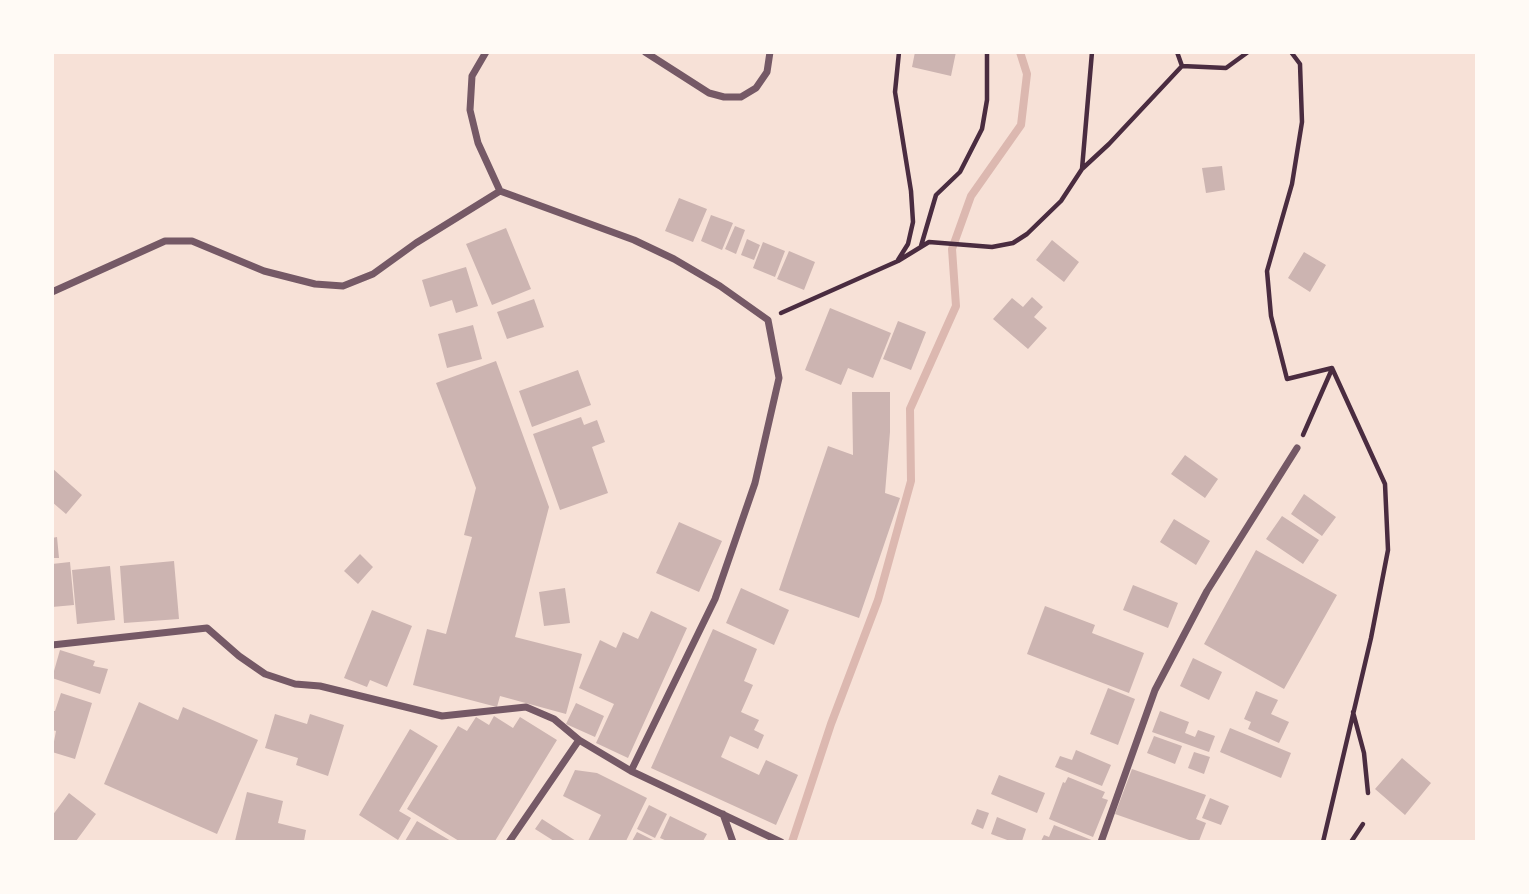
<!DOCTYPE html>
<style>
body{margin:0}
#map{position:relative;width:1529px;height:894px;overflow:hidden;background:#f7e1d7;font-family:"Nunito Sans",sans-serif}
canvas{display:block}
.frame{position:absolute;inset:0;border:54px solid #fffaf5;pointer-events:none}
</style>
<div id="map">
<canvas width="1529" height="894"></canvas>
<div class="frame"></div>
</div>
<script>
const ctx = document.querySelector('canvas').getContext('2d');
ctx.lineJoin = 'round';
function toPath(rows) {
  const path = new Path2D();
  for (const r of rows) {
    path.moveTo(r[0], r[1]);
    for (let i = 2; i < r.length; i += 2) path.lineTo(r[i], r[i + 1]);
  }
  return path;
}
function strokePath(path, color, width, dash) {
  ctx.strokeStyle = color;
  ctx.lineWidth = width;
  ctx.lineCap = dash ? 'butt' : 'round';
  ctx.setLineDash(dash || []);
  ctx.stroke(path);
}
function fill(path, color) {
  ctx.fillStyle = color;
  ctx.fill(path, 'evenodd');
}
const stream = toPath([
 [792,842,831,724,878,600,911,481,910,409,956,306,952,249,971,196,1021,125,1027,74,1020,52]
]);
const building = toPath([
 [915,52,956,52,951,76,912,67],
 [1222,166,1225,190,1206,193,1202,168],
 [679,198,707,209,693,242,665,231],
 [711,215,733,223,722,250,701,241],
 [735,226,745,230,736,254,725,249],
 [506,228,531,289,492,305,466,244],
 [747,239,760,245,754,260,741,255],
 [1052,240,1079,262,1064,282,1036,260],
 [763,242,785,251,775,277,753,268],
 [789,251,815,262,804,290,777,279],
 [1304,252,1326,265,1310,292,1288,278],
 [466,267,478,306,456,313,452,300,430,307,422,280],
 [1032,297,1043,307,1034,317,1047,328,1028,349,993,319,1012,298,1023,307],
 [534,299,544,327,507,339,497,312],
 [830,308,891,333,873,378,848,368,841,385,805,370],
 [898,321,926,332,911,370,883,359],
 [473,325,482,359,447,368,438,334],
 [496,361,549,507,515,637,582,654,566,714,500,696,497,707,413,685,427,629,446,634,472,537,464,535,476,488,436,383],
 [578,370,591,405,532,427,519,391],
 [852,392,890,392,890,432,885,493,900,498,859,618,779,590,828,446,853,455],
 [581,417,584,425,597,420,605,442,592,447,608,493,560,510,533,434],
 [1185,455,1218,479,1205,498,1171,474],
 [52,468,82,495,66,514,52,502],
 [1304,494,1336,517,1322,536,1291,514],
 [1282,516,1319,540,1303,564,1266,539],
 [1174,519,1210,541,1196,565,1160,542],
 [679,522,722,541,699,592,656,573],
 [57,537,59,558,52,558,52,538],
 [1256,550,1337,595,1284,689,1204,644],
 [360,554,373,567,358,584,344,571],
 [174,561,179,619,124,623,120,566],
 [70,562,74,605,52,607,52,564],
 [110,566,115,620,77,624,72,570],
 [1133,585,1178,603,1168,628,1123,610],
 [565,588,570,623,544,626,539,592],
 [741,588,789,610,774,645,726,623],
 [1045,606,1095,625,1092,633,1144,653,1129,693,1027,654],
 [372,610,412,626,387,687,370,680,367,687,344,678],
 [651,611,687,628,628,758,596,743,614,704,579,688,600,640,616,648,623,632,638,639],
 [713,629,757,649,744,681,753,685,741,712,759,720,754,730,764,735,758,749,730,736,721,757,759,775,766,760,798,775,776,825,651,768],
 [60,650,95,661,93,666,108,669,100,694,52,678],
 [1193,658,1222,672,1209,700,1180,686],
 [1108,688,1135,699,1118,745,1090,734],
 [1256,691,1278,700,1271,714,1289,722,1279,743,1248,729,1251,722,1244,719],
 [61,693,92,703,75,759,52,752,56,731,52,730,52,711,55,711],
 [139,702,178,720,183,707,258,740,217,834,104,784],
 [576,703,604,716,595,737,566,724],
 [1160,711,1189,722,1185,733,1195,737,1198,730,1215,736,1209,752,1152,732],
 [275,714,307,724,310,714,344,725,328,776,296,765,298,758,265,748],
 [494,716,513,728,520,717,557,740,495,841,459,841,407,809,458,726,467,731,476,717,489,725],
 [1230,728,1291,753,1281,778,1220,752],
 [410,729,438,746,399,811,411,818,398,840,359,815],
 [1154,736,1182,746,1175,764,1147,753],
 [1076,750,1111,765,1102,786,1055,767,1060,756,1072,760],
 [1194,752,1210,757,1204,774,1188,768],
 [1402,758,1431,783,1405,815,1375,789],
 [1132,769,1206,795,1196,819,1206,823,1199,841,1192,841,1115,814],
 [575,770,597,773,647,798,626,841,588,841,601,815,563,796],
 [999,775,1045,793,1037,813,991,794],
 [1068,777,1105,792,1102,798,1108,800,1093,837,1049,819,1063,782,1065,783],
 [247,792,283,801,278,823,306,830,304,841,235,841],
 [69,793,96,814,76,841,52,841,52,816],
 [1210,798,1229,806,1221,825,1202,818],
 [649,805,667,814,655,838,637,829],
 [977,809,989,813,983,829,971,824],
 [670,816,707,834,703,841,667,841,660,838],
 [997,817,1026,829,1022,841,1010,841,991,834],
 [542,819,576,841,554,841,535,829],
 [417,821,451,841,405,841],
 [1054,825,1094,841,1041,841,1044,835,1049,837],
 [637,832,655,841,632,841]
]);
const path = toPath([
 [1291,52,1300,64,1302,122,1292,184,1267,271,1271,316,1287,379,1332,368],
 [1182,66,1226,68,1248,52],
 [1082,169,1092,52],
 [921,246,936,195,960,172,982,129,987,100,987,52],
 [898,260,908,244,913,222,911,191,895,92,899,52],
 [781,313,898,261,929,242,992,247,1013,243,1027,234,1061,201,1082,169,1109,144,1182,66,1177,52],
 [1303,435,1332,369],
 [1353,712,1364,753,1368,793],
 [1323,842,1371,638,1388,550,1385,484,1332,368],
 [1351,842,1363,824]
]);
const minor = toPath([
 [486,52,472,76,470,110,478,143,500,191,634,240,674,259,720,286,768,320,779,378,755,483,715,599,631,771],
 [645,52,709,93,724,97,741,97,756,88,767,72,770,52],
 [52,292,165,241,192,241,264,271,315,284,343,286,373,274,416,243,500,191],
 [52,645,207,628,239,656,265,674,295,684,320,686,442,716,526,707,554,719,579,740,631,771,781,842],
 [723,814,733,842],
 [509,842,579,740],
 [1101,842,1155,690,1207,591,1297,448]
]);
strokePath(stream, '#dcb8b0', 8);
fill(building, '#ccb4b1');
strokePath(path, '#4a2c40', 4.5);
strokePath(minor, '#755966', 7);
</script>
